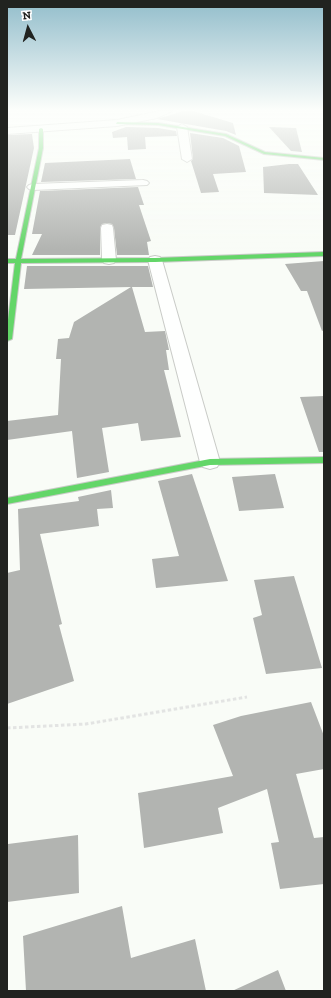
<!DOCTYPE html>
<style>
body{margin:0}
#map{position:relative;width:331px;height:998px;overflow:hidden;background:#f9fcf7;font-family:"Zilla Slab",serif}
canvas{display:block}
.frame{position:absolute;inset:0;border:8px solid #212320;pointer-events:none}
.north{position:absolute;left:8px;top:8px;width:40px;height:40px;-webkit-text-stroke:3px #fff;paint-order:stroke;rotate:354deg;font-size:11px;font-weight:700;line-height:16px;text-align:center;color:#212320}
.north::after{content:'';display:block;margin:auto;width:14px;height:18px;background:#212320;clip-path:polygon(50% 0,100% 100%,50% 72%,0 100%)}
</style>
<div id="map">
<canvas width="331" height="998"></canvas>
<div class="frame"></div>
<div class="north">N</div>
</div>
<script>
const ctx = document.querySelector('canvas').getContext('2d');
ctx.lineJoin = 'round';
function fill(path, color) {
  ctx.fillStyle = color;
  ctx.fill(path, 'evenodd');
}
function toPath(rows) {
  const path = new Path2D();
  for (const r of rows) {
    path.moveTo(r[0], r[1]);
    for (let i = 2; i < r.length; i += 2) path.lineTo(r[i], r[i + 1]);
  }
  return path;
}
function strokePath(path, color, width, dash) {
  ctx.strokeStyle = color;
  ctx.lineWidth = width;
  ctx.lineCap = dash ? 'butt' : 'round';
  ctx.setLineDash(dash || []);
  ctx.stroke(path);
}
const building = toPath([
 [183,111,193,111,233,123,236,135,226,131,157,119],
 [126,127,158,128,176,131,177,136,145,137,146,149,128,150,127,137,113,138,112,132],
 [269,127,296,128,302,152,291,151],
 [190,133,223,138,239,146,246,172,213,174,219,192,201,193,191,161,193,159],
 [32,134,34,148,15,235,7,235,7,135],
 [130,159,136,179,41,182,45,163],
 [289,164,298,164,318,195,264,193,263,167],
 [138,187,144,205,139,205,151,241,147,242,149,255,117,255,114,228,112,224,107,223,102,224,100,228,100,255,32,255,42,234,32,234,40,191],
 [324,261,324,330,322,331,307,291,301,291,285,264],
 [27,266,148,266,153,287,132,287,145,332,165,331,169,350,166,350,169,370,164,370,181,437,141,441,138,423,102,428,109,472,77,478,72,431,7,440,7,421,58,415,61,359,56,359,58,339,69,338,74,322,131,287,24,289],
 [324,396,324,452,319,452,300,397],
 [192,474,228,581,156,588,152,559,179,556,158,481],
 [275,474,284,508,239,511,232,477],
 [111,490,113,508,97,509,99,526,40,534,62,624,59,625,74,681,7,704,7,573,20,570,18,509,79,501,78,497],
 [294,576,322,668,266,674,253,618,262,615,254,580],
 [311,702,324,736,324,769,296,774,314,838,324,837,324,884,280,889,271,843,279,842,267,789,218,808,223,833,144,848,138,793,233,776,213,725,241,716],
 [78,835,79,893,7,902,8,844],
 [122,906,131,958,195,939,206,991,26,991,23,936],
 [278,970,286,991,232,991]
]);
const path = toPath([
 [7,728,86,724,247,697]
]);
const street = toPath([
 [160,111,172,111,157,118,117,126,7,134,7,128,117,120,160,111],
 [182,124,187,127,192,159,187,162,182,159,177,127,182,124],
 [143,180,147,181,149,183,147,185,33,190,29,189,27,187,29,185,33,184,143,180],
 [107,224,112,225,113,228,116,260,114,263,109,264,104,263,102,260,101,228,102,225,107,224],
 [155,256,160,257,162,260,220,462,217,467,210,469,203,467,200,462,148,260,150,257,155,256]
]);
const fast = toPath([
 [117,122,158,123,226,134,265,152,324,158,324,160,264,154,225,136,158,125,116,124,117,122],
 [41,128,43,129,43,148,21,259,155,258,324,252,324,256,155,262,21,263,12,339,7,341,7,328,15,263,7,263,7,259,16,259,39,148,39,129,41,128],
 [324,457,324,463,210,465,7,504,7,498,210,459,324,457]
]);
fill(building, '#b2b4b1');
strokePath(street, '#c9cbc7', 2);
strokePath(fast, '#c9cbc7', 2);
strokePath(path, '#e3e4e3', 3, [3.5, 2.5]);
fill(street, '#fefffe');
fill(fast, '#63d668');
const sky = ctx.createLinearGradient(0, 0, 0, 250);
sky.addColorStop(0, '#92bdcb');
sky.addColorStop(0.44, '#fcfefb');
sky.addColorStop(1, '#fcfefb00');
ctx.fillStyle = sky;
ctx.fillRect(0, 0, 331, 250);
</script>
